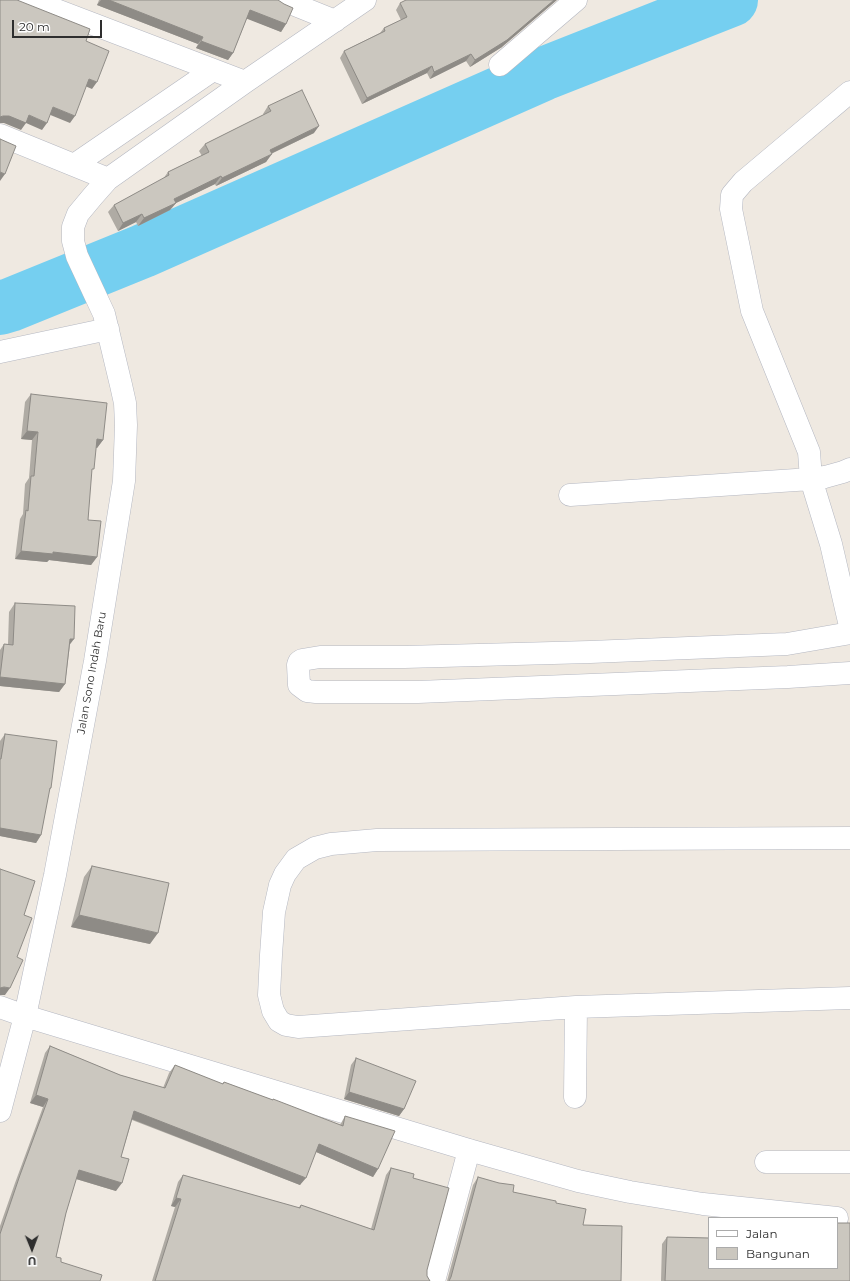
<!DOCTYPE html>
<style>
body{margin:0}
#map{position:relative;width:850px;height:1281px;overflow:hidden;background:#efe9e1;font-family:Montserrat,sans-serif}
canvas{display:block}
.legend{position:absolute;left:708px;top:1217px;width:130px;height:52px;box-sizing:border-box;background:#fff;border:1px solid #ababab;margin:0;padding:5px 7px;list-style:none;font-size:12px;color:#2e2e2e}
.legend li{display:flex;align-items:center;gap:8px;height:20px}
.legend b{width:20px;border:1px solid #ababab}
.north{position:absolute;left:12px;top:1229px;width:40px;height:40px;-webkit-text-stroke:3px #fff;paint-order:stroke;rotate:179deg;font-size:11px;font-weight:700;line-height:16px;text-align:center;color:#2e2e2e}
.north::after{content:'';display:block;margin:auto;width:14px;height:18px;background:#2e2e2e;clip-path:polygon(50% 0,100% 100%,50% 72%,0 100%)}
.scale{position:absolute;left:12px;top:20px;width:90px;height:18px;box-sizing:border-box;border:2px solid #2e2e2e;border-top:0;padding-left:5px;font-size:12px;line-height:14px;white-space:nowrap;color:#2e2e2e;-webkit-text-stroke:3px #fff;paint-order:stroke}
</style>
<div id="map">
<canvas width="850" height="1281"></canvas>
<ul class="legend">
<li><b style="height:5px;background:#fff"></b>Jalan</li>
<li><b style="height:11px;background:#cbc7bf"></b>Bangunan</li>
</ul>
<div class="north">U</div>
<div class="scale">20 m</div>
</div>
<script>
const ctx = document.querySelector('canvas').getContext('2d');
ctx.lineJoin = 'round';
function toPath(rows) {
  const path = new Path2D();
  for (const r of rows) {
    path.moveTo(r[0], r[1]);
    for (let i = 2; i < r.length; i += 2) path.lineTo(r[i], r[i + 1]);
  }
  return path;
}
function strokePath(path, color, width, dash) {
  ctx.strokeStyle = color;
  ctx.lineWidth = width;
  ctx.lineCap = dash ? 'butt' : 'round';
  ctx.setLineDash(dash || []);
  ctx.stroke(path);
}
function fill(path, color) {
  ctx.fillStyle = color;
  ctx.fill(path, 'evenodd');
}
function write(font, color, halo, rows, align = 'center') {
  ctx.font = font + ' Montserrat,sans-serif';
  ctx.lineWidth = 3.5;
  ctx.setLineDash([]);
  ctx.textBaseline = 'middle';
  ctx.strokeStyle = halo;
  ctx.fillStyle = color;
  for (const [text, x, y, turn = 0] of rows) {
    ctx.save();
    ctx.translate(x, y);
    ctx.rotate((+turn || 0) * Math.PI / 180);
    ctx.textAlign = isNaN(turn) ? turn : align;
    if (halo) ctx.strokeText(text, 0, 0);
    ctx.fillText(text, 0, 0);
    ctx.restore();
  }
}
const river = toPath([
 [0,308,10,305,143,251,543,74,731,0]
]);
const minor = toPath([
 [30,0,245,82],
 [283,0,335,21],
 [500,65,576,0],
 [850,92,743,182,732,195,731,209,752,311,809,452,811,479,831,544,850,626],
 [0,135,108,179],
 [74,165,213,70],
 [0,352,108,329],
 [570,495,811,479,825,477,843,472,850,469],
 [850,633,787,644,590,652,404,657,320,657,302,660,299,662,298,665,299,685,307,691,316,692,418,692,788,677,850,673],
 [850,838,377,840,331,844,315,848,296,859,285,874,280,885,274,912,271,955,269,995,273,1011,279,1021,286,1025,298,1027,576,1007,850,998],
 [0,1007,25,1016,469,1150,578,1181,630,1192,703,1204,837,1218],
 [575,1097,576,1007],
 [0,1111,25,1016,55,875,95,661,124,481,126,425,125,403,121,385,104,314,77,256,73,241,73,227,78,214,93,196,108,179,245,82,365,0],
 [766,1162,850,1162],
 [434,1281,469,1150]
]);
const wall = toPath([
 [99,0,278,0,286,24,281,32,247,18,233,53,228,60,196,48,198,44,97,5],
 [400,3,502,47,470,67,466,61,430,79,427,73,362,104,340,58,344,51,380,33,384,28,401,20,396,10],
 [268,106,314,133,271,154,266,162,216,186,215,184,176,203,170,210,138,226,136,222,118,231,108,212,114,205,163,179,168,172,202,156,199,151,205,144,264,115,263,114],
 [31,394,103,440,97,448,96,448,91,473,88,520,97,557,91,565,49,560,47,562,15,559,20,519,23,514,25,484,29,478,32,440,21,439,25,402],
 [15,603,70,645,65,684,59,692,0,686,0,650,4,644,8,644,9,612],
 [5,734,51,788,49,791,41,835,36,843,0,836,0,741],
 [92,866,150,944,71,927,84,877],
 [50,1046,120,1075,163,1088,169,1073,175,1065,222,1084,224,1082,340,1125,345,1116,378,1169,373,1177,316,1152,300,1185,132,1120,121,1157,116,1191,76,1179,66,1213,56,1257,61,1262,0,1281,0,1226,15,1183,43,1107,30,1103,45,1053],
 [356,1058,404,1109,399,1116,344,1099,351,1065],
 [391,1168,413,1178,427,1270,427,1276,430,1281,152,1281,175,1207,171,1206,178,1182,183,1175,298,1208,301,1205,371,1229,386,1175],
 [478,1177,513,1192,556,1203,583,1225,621,1281,447,1281,473,1185],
 [709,1236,709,1268,850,1281,661,1281,662,1244,667,1237,708,1238]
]);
const shadedWall = toPath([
 [101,0,109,0,203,37,198,44,97,5],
 [554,0,557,0,502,47,470,67,475,60],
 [250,10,286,24,281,32,245,18],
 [201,41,233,53,228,60,196,48],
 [471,54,466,61,430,79,434,72],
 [432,66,427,73,362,104,367,98],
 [89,79,97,82,92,89,85,86],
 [53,107,75,116,70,123,48,114],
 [29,115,47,123,42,130,26,123,21,130,4,123,0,123,0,117,3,116],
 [319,126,314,133,264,157,270,150],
 [272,154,266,162,216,186,222,178],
 [0,172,5,174,0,181],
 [221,176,215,184,176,203,170,210,138,226,144,218,174,199],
 [142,214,136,222,118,231,123,223],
 [27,431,38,432,32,440,21,439],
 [97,439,103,440,97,448,92,447],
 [21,551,53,552,97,557,91,565,49,560,47,562,15,559],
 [70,639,74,639,68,647],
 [0,677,65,684,59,692,0,686],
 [0,828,41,835,36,843,0,836],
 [79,915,158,933,150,944,71,927],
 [4,987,10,988,5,995,0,995,0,988],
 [349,1092,404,1109,399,1116,344,1099],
 [36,1095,48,1099,43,1107,30,1103],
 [134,1111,306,1178,300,1185,129,1118],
 [319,1144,378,1169,373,1177,314,1151],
 [79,1170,122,1183,116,1191,73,1178],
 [176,1198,181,1199,175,1207,171,1206]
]);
const building = toPath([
 [0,0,17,0,90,29,86,41,109,51,97,82,89,79,75,116,53,107,47,123,29,115,26,123,9,116,3,116,0,117,0,0],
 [109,0,278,0,284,4,293,8,286,24,250,10,233,53,201,41,203,37,109,0],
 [406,0,554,0,507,40,475,60,471,54,434,72,432,66,367,98,344,51,385,31,384,28,407,17,400,3,406,0],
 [302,90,319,126,270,150,272,154,222,178,221,176,174,199,176,203,144,218,142,214,123,223,114,205,169,175,168,172,209,152,205,144,271,111,268,106,302,90],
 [0,139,16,146,5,174,0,172,0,139],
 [31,394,107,403,103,440,97,439,94,469,92,469,88,520,101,521,97,557,53,552,53,554,21,551,26,510,28,511,31,476,34,476,38,432,27,431,31,394],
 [15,603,75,606,74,639,70,639,65,684,0,677,4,644,13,645,15,603],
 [5,734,57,741,51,788,50,788,41,835,0,828,0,759,1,759,5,734],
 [92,866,169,883,158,933,79,915,92,866],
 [0,869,35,881,24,915,32,918,17,957,23,960,10,988,4,987,0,988,0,869],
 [50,1046,120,1075,165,1088,175,1065,223,1084,224,1082,273,1100,273,1099,343,1126,345,1116,395,1131,378,1169,319,1144,306,1178,134,1111,121,1157,129,1159,122,1183,79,1170,66,1213,56,1257,61,1258,61,1262,102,1275,100,1281,0,1281,0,1234,20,1175,48,1099,36,1095,50,1046],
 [356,1058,416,1081,404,1109,349,1092,356,1058],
 [391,1168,414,1174,413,1178,449,1188,427,1270,427,1276,430,1281,155,1281,181,1199,176,1198,183,1175,300,1208,301,1205,374,1230,391,1168],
 [478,1177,499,1183,514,1185,513,1192,556,1201,556,1203,586,1209,583,1225,622,1226,621,1281,449,1281,451,1277,478,1177],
 [837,1223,850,1223,850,1281,665,1281,667,1237,709,1238,709,1268,837,1268,837,1223]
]);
const streetNames = [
 ["Jalan Sono Indah Baru",92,673,-80]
];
strokePath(river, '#75cff0', 54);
strokePath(minor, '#b4b7c1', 23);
strokePath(minor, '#fff', 22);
fill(wall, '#afaba4');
fill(shadedWall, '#8e8b86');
fill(building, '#cbc7bf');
strokePath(building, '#8e8b86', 1);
write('11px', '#2e2e2e', '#fff', streetNames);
</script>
